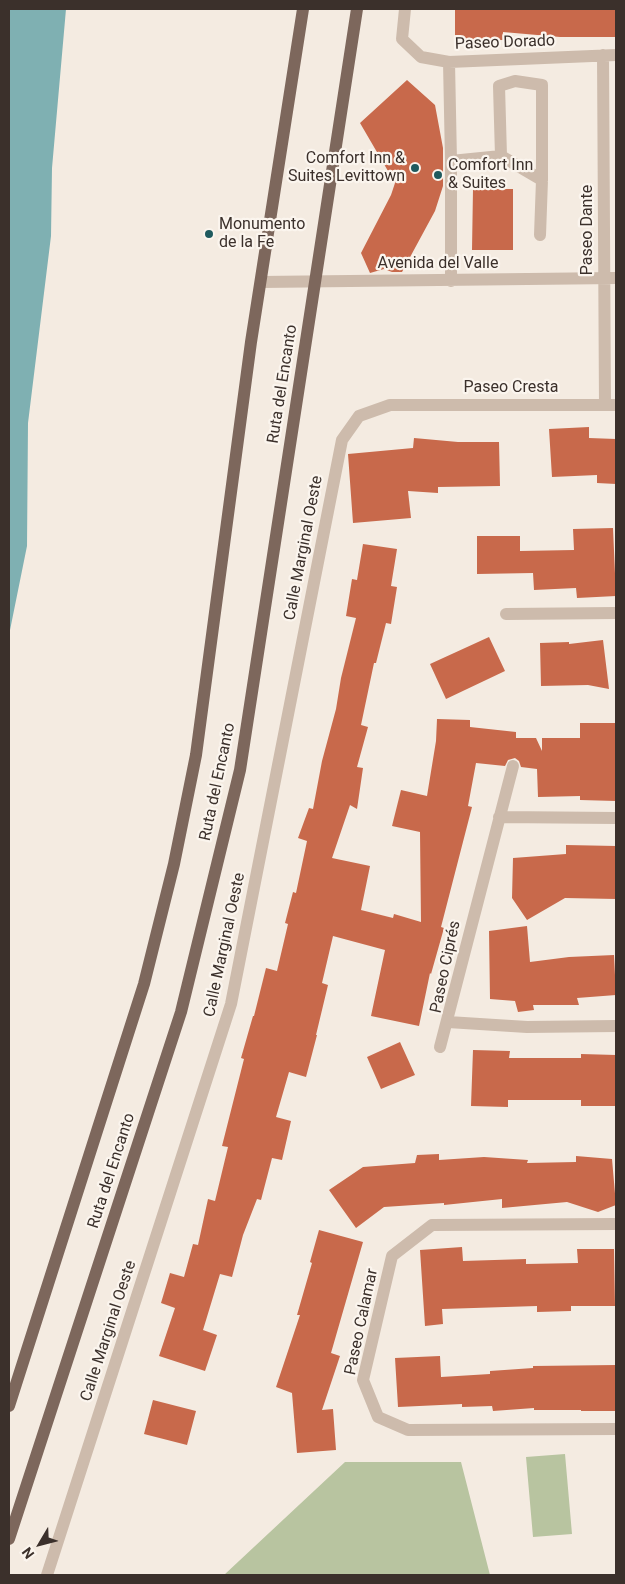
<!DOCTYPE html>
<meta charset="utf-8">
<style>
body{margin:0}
#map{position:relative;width:625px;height:1584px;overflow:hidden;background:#f4ebe1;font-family:Roboto,sans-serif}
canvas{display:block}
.frame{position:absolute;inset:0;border:10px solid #3b302b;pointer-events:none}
.north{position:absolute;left:15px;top:1519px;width:50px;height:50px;-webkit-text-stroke:4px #fbf5ee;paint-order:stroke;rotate:233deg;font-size:14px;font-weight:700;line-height:20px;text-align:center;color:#3b302b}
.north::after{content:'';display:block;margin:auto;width:18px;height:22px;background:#3b302b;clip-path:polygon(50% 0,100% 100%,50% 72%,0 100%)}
</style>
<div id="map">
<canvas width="625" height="1584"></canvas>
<div class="frame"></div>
<div class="north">N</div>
</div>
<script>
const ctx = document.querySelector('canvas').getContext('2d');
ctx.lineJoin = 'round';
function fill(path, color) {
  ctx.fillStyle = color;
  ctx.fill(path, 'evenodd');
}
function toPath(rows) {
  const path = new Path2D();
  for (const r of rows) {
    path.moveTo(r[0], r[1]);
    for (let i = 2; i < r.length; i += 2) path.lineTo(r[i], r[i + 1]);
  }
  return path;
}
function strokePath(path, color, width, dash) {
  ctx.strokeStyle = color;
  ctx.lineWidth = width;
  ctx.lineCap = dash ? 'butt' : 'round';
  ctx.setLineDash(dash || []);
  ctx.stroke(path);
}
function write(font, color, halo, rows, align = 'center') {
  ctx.font = font + ' Roboto,sans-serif';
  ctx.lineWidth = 4.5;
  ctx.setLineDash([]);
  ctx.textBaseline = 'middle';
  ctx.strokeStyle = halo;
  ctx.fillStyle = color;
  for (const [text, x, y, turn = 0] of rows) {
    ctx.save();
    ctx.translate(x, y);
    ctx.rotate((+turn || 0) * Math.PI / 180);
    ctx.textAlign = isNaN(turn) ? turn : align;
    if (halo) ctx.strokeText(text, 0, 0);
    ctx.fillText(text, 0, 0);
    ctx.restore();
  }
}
const green = toPath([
 [565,1454,572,1534,533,1537,526,1457],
 [345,1462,461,1462,490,1575,224,1575]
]);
const water = toPath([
 [9,9,66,9,52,168,51,236,28,423,27,546,9,635]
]);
const building = toPath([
 [455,9,616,9,616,37,560,37,503,32,503,40,455,41],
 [407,80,435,105,443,148,443,186,435,211,402,272,392,272,384,269,370,273,361,253,391,195,395,183,360,123],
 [473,189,513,189,513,250,472,250],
 [589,427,589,438,616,439,616,484,597,483,597,475,552,477,549,429],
 [414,438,458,442,499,442,500,486,438,487,438,493,408,491,411,518,353,523,348,454,413,448],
 [613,528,616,596,577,598,576,588,534,590,533,573,477,574,477,536,520,536,520,551,574,550,573,529],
 [363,544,397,549,391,586,397,587,391,624,386,623,376,663,374,663,361,725,368,727,357,767,363,768,357,809,350,805,332,858,370,866,361,910,393,918,394,914,421,922,420,832,392,826,401,790,427,796,436,741,437,719,470,720,470,727,516,732,516,738,536,738,542,751,542,738,580,738,580,723,616,723,616,801,580,800,580,796,538,797,537,769,521,767,519,761,515,758,508,760,505,766,476,763,468,806,472,807,441,927,444,928,431,974,430,973,419,1026,371,1016,385,950,333,936,322,983,328,985,316,1035,317,1035,306,1077,289,1072,276,1117,291,1121,282,1160,272,1158,261,1200,257,1199,243,1235,232,1277,220,1274,203,1330,217,1335,205,1371,159,1356,175,1308,161,1303,170,1273,184,1277,193,1244,198,1245,208,1199,215,1201,228,1147,222,1146,244,1059,241,1058,253,1016,254,1016,266,968,277,971,288,924,285,923,293,892,296,893,307,841,298,838,309,808,313,809,322,761,336,709,341,678,356,618,346,616,352,579,357,580],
 [489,637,505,671,446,699,430,664],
 [603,640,609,689,588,685,541,686,540,643,569,642,569,644],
 [566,845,616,846,616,899,565,898,527,920,512,898,513,858,566,854],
 [527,926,530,962,569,957,614,955,616,995,577,998,579,1005,533,1005,534,1010,518,1012,515,1001,490,999,489,931],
 [400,1042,415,1075,381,1089,367,1057],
 [473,1050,510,1051,509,1058,581,1058,581,1054,616,1055,616,1106,581,1106,581,1100,508,1100,508,1107,471,1106],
 [439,1154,439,1160,484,1157,528,1160,527,1163,576,1162,576,1156,612,1159,616,1205,598,1212,567,1202,502,1208,502,1199,444,1205,444,1203,384,1207,356,1228,329,1190,363,1167,415,1163,417,1155],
 [319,1230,363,1242,331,1353,340,1356,322,1410,333,1409,336,1450,297,1453,292,1393,276,1387,300,1315,297,1315,312,1263,310,1262],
 [462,1247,463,1261,526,1259,526,1264,578,1263,577,1249,614,1249,615,1306,571,1306,571,1311,537,1312,537,1306,442,1309,443,1324,425,1326,420,1250],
 [440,1356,441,1377,490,1374,490,1371,533,1368,533,1366,616,1365,616,1411,581,1411,581,1410,534,1410,534,1408,493,1411,492,1406,462,1407,462,1404,398,1407,395,1358],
 [153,1400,196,1411,187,1445,144,1434]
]);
const minor = toPath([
 [405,9,402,39,421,57,449,62,616,55],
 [603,55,605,405],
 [449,62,451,161,451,281],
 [501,156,499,86,515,81,542,85,542,180,540,235],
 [451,161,501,156,542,180],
 [261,282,616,278],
 [506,614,616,613],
 [499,817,616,818],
 [448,1022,527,1027,616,1026],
 [440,1047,513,766],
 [616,1224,432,1225,392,1256,363,1380,378,1417,408,1430,616,1429],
 [47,1575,231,1004,342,440,359,416,390,405,616,405]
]);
const major = toPath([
 [9,1406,144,984,174,864,196,755,251,342,303,9],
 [9,1539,181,1012,240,770,357,9]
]);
const markers = [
 [415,168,5,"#1f5a5e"],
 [438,175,5,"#1f5a5e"],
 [209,234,5,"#1f5a5e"]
];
const streetNames = [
 ["Paseo Dorado",505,43,-2],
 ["Paseo Dante",588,230,-90],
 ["Avenida del Valle",438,264],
 ["Ruta del Encanto",283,384,-81],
 ["Paseo Cresta",511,388],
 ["Calle Marginal Oeste",304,548,-79],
 ["Ruta del Encanto",218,782,-78],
 ["Calle Marginal Oeste",225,945,-78],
 ["Paseo Ciprés",446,967,-78],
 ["Ruta del Encanto",112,1171,-72],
 ["Paseo Calamar",362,1322,-78],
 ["Calle Marginal Oeste",109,1331,-72]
];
const poiNames = [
 ["Comfort Inn &",405,159,"right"],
 ["Suites Levittown",405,177,"right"],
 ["Comfort Inn",448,166],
 ["& Suites",448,184],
 ["Monumento",219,225],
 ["de la Fe",219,243]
];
fill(green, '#b8c4a0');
fill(water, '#7fb0b2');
fill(building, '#c8694b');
strokePath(minor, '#cdbbac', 12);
strokePath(major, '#7d675c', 12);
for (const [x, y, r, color] of markers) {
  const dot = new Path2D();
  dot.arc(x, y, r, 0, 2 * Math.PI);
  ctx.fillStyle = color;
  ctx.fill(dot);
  strokePath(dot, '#fbf5ee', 2);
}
write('16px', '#3b302b', '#fbf5ee', streetNames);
write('16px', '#3b302b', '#fbf5ee', poiNames, 'left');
</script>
